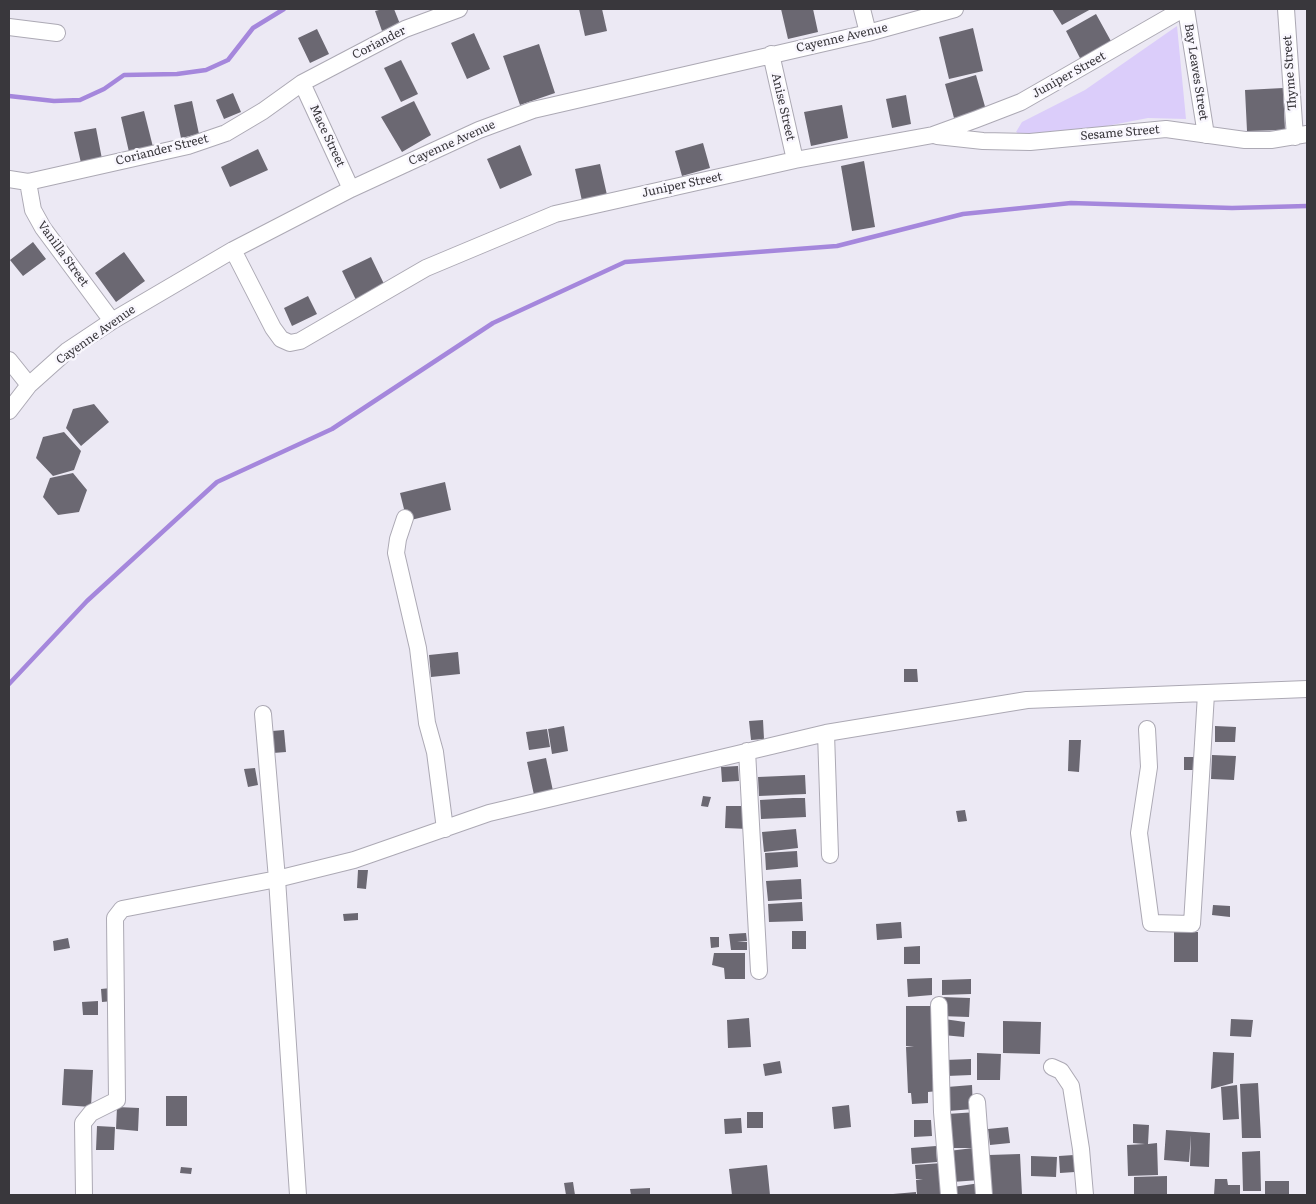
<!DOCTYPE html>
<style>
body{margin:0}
#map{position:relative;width:1316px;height:1204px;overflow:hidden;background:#ece9f4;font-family:Literata,serif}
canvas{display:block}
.frame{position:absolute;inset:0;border:10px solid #39373c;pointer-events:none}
</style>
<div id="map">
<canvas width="1316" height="1204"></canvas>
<div class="frame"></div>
</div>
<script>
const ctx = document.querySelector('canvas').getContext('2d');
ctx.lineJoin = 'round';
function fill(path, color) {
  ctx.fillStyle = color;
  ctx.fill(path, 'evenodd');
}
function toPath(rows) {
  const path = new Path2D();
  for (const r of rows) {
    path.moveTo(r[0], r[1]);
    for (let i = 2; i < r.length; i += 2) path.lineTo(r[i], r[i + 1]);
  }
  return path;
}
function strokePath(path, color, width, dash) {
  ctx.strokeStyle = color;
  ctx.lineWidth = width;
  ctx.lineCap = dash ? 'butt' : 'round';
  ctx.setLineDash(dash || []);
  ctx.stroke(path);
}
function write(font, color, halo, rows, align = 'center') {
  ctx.font = font + ' Literata,serif';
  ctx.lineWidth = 5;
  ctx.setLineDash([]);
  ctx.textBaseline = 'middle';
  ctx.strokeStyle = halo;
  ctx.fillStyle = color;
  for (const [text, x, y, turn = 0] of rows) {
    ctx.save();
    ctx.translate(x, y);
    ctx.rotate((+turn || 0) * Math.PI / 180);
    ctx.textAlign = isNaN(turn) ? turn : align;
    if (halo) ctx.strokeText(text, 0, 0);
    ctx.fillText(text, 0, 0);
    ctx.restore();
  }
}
const green = toPath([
 [1177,26,1186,119,1148,118,1091,129,1025,137,1016,132,1022,122,1085,90]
]);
const stream = toPath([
 [9,96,54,101,80,100,104,89,124,75,177,74,206,70,228,60,253,28,284,9],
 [9,684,87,601,217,482,332,429,493,323,625,262,837,246,963,214,1071,203,1232,208,1307,206]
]);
const building = toPath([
 [383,9,394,9,400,24,382,31,375,11],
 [579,9,602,9,607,31,585,36],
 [781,9,813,9,818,32,788,39],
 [1052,9,1091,9,1062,25],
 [1096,14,1112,43,1081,60,1066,31],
 [973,28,983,71,949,79,939,37],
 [317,29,329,54,310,63,298,38],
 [474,33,490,69,467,79,451,43],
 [539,44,555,93,520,105,503,56],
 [401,60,418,94,401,102,384,68],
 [976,75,986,110,954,118,945,84],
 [1283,88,1285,130,1247,131,1245,90],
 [233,93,241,112,224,119,216,100],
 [906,95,911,124,892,128,886,99],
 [192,101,199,134,181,138,174,105],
 [414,101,431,135,402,152,381,117],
 [842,105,848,138,811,146,804,112],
 [144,111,153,147,129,152,121,117],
 [96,128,102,159,81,163,74,132],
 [703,143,710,168,682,176,675,151],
 [520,145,532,175,500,189,487,159],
 [258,149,268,170,230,187,221,167],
 [864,161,875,227,852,231,841,166],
 [600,164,607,195,582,201,575,169],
 [33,242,46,259,23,276,10,260],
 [124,252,145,281,116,302,95,273],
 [371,257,385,286,356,300,342,271],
 [308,296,317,314,292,326,284,308],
 [94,404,109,422,81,446,66,428,73,409],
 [64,432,81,451,74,470,53,476,36,458,43,437],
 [73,473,87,490,79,512,58,515,43,497,50,478],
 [445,482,451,510,407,521,400,493],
 [458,652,460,674,431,677,429,655],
 [904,669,917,669,918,682,904,682],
 [763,720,764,739,751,740,749,721],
 [564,726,568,751,552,754,548,729],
 [1215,726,1236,727,1235,742,1215,742],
 [547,729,550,747,529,750,526,732],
 [284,730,286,752,273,753,272,731],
 [1069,740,1081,740,1079,772,1068,771],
 [1212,755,1236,756,1234,780,1211,779],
 [1184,757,1201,757,1201,770,1184,770],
 [546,758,553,791,534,795,527,762],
 [738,766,739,781,722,782,721,767],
 [255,768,258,785,248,787,244,769],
 [805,775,806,794,759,796,758,777],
 [703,796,711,797,708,807,701,806],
 [793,798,805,798,806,817,761,819,760,800],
 [726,806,749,806,748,829,725,828],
 [965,810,967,821,958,822,956,811],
 [796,829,798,848,764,852,762,832],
 [797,851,798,867,766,870,765,853],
 [358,870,368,870,366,889,357,888],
 [801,879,802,899,768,901,766,881],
 [802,902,803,921,769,922,768,904],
 [1213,905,1230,906,1230,917,1212,915],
 [358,913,358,920,344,921,343,914],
 [901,922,902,938,877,940,876,924],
 [792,931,806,931,806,949,792,949],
 [1174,932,1198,932,1198,962,1174,962],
 [746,933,747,941,737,942,747,942,747,950,731,950,729,934],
 [710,937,719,937,719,947,711,948],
 [68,938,70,948,54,951,53,941],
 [920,946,920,964,904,964,904,947],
 [714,953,745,953,745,979,725,979,724,968,712,965],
 [932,978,932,995,908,997,907,979],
 [971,979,971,994,942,995,942,980],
 [111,988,113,1001,102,1002,101,989],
 [941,997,970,998,969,1017,940,1016],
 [98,1001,98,1015,83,1015,82,1002],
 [906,1006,935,1006,938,1091,928,1092,928,1103,912,1104,911,1093,908,1093,906,1047,914,1046,906,1046],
 [749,1018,751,1047,728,1048,727,1020],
 [944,1019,965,1022,964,1037,943,1035],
 [1231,1019,1253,1020,1251,1037,1230,1036],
 [1003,1021,1041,1022,1040,1054,1003,1053],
 [1213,1052,1234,1053,1233,1083,1211,1089],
 [977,1053,1001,1054,1000,1080,977,1080],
 [971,1059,971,1075,947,1076,946,1060],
 [780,1061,782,1073,765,1076,763,1064],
 [64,1069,93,1070,91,1107,62,1105],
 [1258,1083,1261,1138,1242,1138,1240,1084],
 [972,1085,973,1109,948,1111,947,1087],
 [1237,1085,1239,1119,1223,1120,1221,1087],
 [166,1096,187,1096,187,1126,166,1126],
 [849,1105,851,1127,834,1129,832,1107],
 [117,1107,139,1108,138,1131,116,1129],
 [747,1112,763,1112,763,1128,747,1128],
 [977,1112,980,1180,952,1182,949,1151,973,1148,949,1148,947,1114],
 [741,1118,742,1133,725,1134,724,1119],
 [914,1120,931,1120,932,1136,914,1137],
 [1133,1124,1149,1125,1148,1144,1157,1143,1158,1175,1128,1176,1127,1145,1145,1144,1133,1143],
 [97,1126,115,1127,114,1150,96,1150],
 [1008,1127,1010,1143,990,1145,988,1129],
 [1166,1130,1210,1133,1209,1167,1190,1166,1191,1135,1189,1162,1164,1160],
 [936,1146,937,1162,912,1164,911,1148],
 [1260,1151,1261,1191,1243,1191,1242,1152],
 [1020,1154,1022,1195,990,1195,989,1155],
 [1074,1155,1075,1172,1060,1173,1059,1156],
 [1031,1156,1057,1157,1056,1177,1031,1176],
 [942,1163,942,1195,917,1195,916,1180,923,1179,916,1179,915,1165],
 [767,1165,770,1195,732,1195,729,1169],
 [181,1167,192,1168,191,1174,180,1173],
 [1167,1176,1167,1195,1134,1195,1134,1177],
 [1215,1179,1227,1179,1228,1185,1240,1185,1240,1195,1214,1195],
 [1265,1181,1289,1181,1289,1195,1265,1195],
 [573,1182,575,1195,566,1195,564,1183],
 [980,1183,981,1195,954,1195,953,1187],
 [650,1188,650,1195,631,1195,630,1189],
 [916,1192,916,1195,893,1195,893,1194]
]);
const minor = toPath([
 [862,9,868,33],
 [1186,9,1206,135],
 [1286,9,1295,137],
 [9,27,57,33],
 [771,54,795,160],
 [302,83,351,189],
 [937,136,983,141,1030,142,1166,129,1245,140,1271,140,1307,134],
 [9,179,28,182,188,146,226,133,263,111,302,83,405,29,459,9],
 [28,182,33,210,43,228,112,321],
 [233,250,273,328,281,339,290,343,300,341,426,268,555,214,795,160,933,135,977,119,1021,102,1183,9],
 [9,360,29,385],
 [9,411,29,385,67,351,112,321,233,250,351,189,479,130,533,110,868,33,955,9],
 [405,518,398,539,396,553,418,648,427,723,435,752,445,829],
 [263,714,277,879,298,1195],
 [1147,729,1149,767,1139,833,1151,923,1192,924,1206,694],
 [826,733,830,855],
 [747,751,759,971],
 [939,1005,942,1112,949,1195],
 [1052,1067,1061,1071,1071,1086,1081,1149,1085,1195],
 [977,1102,984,1195],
 [84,1195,83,1123,91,1113,117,1100,115,918,122,909,277,879,354,860,489,813,826,733,1027,700,1307,689]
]);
const streetNames = [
 ["Cayenne Avenue",842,38,-13],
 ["Coriander",379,43,-27],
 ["Bay Leaves Street",1196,72,81],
 ["Thyme Street",1290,73,-94],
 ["Juniper Street",1069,75,-29],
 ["Anise Street",783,107,77],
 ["Sesame Street",1120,133,-5],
 ["Mace Street",327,136,65],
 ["Cayenne Avenue",452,143,-24],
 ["Coriander Street",162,150,-14],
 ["Juniper Street",682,185,-12],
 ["Vanilla Street",63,254,54],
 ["Cayenne Avenue",96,335,-35]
];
fill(green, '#dbcdfa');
strokePath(stream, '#a587dc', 4.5);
fill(building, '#6b6872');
strokePath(minor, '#aca9b4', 18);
strokePath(minor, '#fff', 16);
write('12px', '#39373c', '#f9f7fe', streetNames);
</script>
